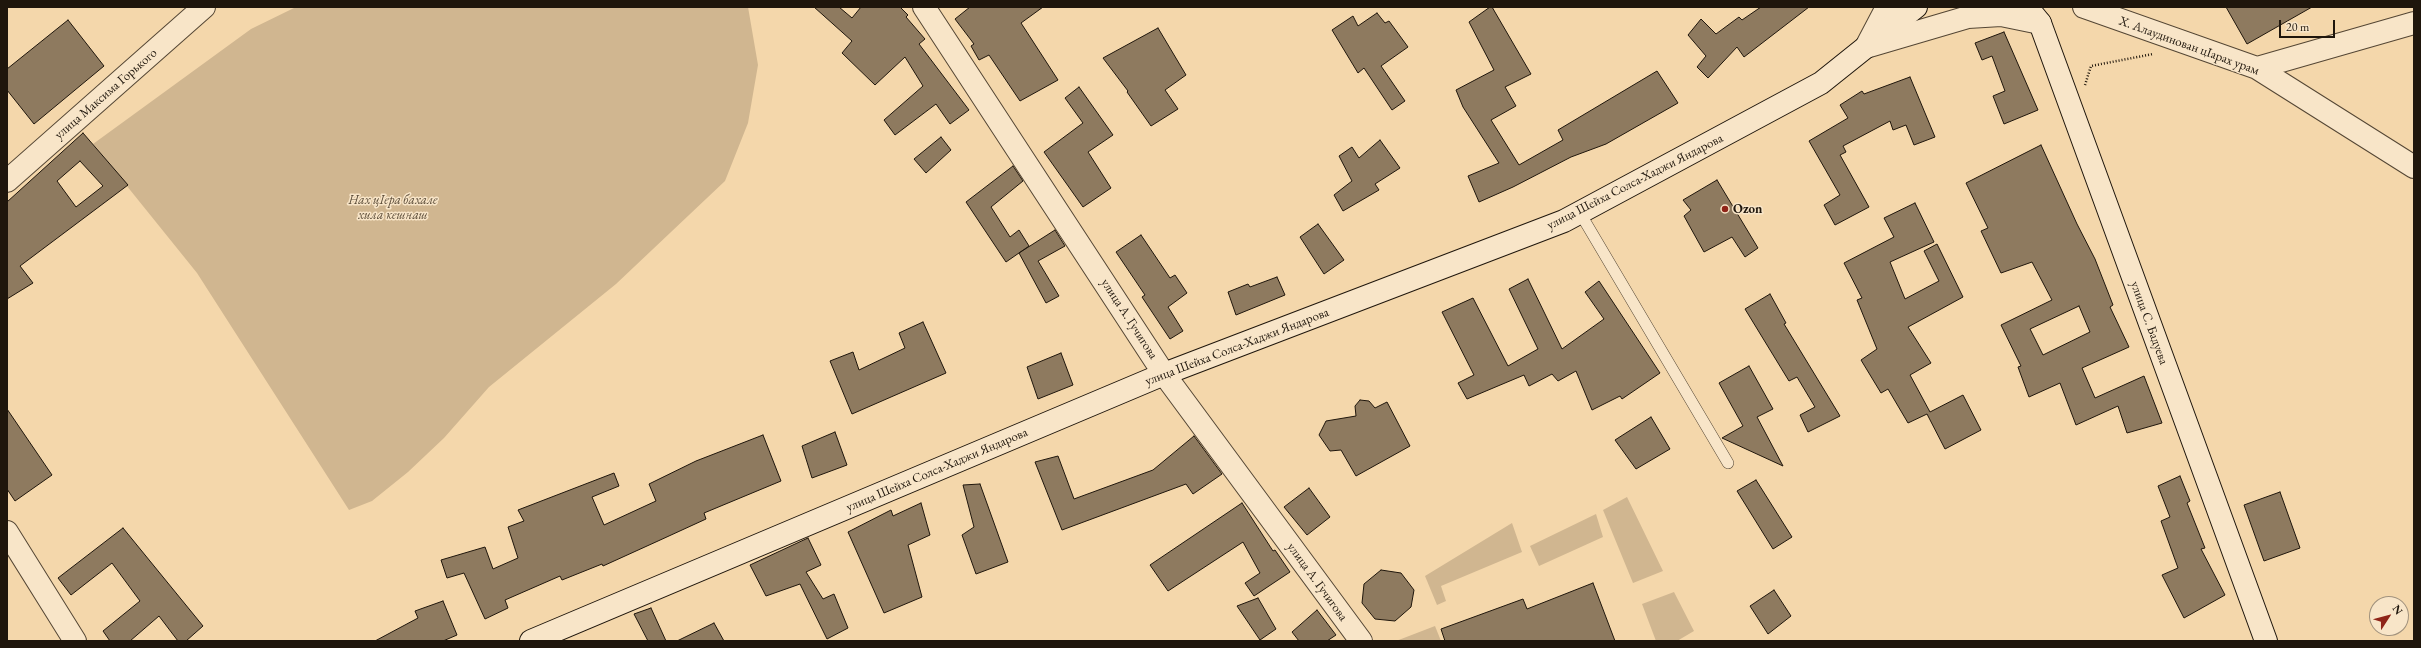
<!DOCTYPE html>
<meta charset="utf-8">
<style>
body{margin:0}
#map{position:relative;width:2421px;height:648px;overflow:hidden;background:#f4d7ab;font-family:"EB Garamond",serif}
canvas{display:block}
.frame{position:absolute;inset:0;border:8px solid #1f160c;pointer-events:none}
.north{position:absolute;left:2369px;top:596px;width:40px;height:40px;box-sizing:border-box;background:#f8e5c8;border:1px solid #a1927d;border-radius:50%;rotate:54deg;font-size:11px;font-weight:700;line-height:16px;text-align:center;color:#1f160c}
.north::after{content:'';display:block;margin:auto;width:14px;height:18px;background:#8f2418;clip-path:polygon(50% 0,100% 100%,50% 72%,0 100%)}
.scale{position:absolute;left:2279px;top:20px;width:56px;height:18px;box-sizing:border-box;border:2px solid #1f160c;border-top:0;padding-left:5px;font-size:12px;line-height:14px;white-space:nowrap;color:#1f160c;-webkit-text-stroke:3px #f8e5c8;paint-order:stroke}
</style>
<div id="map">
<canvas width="2421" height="648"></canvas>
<div class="frame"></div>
<div class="north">N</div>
<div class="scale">20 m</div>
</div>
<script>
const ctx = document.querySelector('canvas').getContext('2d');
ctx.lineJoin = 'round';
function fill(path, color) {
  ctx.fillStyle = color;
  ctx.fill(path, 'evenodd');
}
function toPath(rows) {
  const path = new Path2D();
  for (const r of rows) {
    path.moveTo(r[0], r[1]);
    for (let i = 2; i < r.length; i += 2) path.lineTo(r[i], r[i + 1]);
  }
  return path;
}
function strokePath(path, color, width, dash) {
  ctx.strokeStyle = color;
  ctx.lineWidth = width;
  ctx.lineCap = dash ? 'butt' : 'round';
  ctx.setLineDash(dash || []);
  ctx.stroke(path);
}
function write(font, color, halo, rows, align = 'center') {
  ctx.font = font + ' "EB Garamond",serif';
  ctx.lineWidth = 3;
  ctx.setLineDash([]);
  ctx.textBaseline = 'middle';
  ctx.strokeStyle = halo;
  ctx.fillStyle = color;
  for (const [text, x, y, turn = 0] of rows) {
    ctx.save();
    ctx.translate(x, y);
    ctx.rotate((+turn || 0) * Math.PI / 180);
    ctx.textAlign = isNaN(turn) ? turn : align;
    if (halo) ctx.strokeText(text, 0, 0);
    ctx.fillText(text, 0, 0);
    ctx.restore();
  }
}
const green = toPath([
 [296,7,748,7,758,65,748,123,725,181,616,284,489,387,444,438,408,472,372,501,349,510,197,273,93,144,251,29],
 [1627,497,1663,571,1633,583,1603,510],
 [1596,514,1603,537,1539,566,1530,546],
 [1512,523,1522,552,1441,586,1446,601,1437,605,1425,576],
 [1674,592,1694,631,1677,641,1656,641,1642,604],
 [1435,626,1441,641,1396,641]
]);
const building = toPath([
 [814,7,839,7,852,18,861,7,900,7,908,15,906,17,925,39,919,44,969,110,950,124,936,104,895,135,884,120,923,86,905,57,875,85,842,53,852,41,814,7],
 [970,7,1043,7,1021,23,1058,80,1020,101,989,55,979,60,971,46,974,44,955,19,970,7],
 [1490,7,1492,7,1531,74,1505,87,1516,106,1491,120,1519,165,1563,140,1558,130,1657,71,1678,103,1606,144,1571,157,1513,187,1479,202,1468,176,1499,163,1463,107,1456,90,1494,70,1469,22,1490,7],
 [1761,7,1809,7,1744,57,1737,47,1708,78,1697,67,1706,56,1688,35,1701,19,1716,34,1739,17,1742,20,1761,7],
 [2226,7,2312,7,2247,44,2226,7],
 [1377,13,1385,23,1389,21,1408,47,1381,66,1405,101,1392,110,1364,68,1358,73,1332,30,1353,16,1358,26,1377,13],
 [68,20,104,66,34,124,7,90,7,69,68,20],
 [1158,28,1186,75,1165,90,1178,109,1151,126,1127,92,1128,91,1103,58,1158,28],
 [2004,32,2038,110,2004,124,1993,96,2005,91,1992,56,1982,60,1975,43,2004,32],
 [1910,77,1935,137,1914,145,1906,125,1893,130,1890,121,1843,146,1846,152,1840,155,1869,207,1835,225,1824,205,1840,195,1809,141,1848,118,1840,105,1862,91,1864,94,1910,77],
 [1079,87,1113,135,1088,152,1111,188,1083,207,1044,152,1083,123,1065,98,1079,87],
 [83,133,128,185,20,266,33,283,7,299,7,202,83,133],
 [80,161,103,186,76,207,57,181,80,161],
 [941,137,951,150,926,173,914,159,941,137],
 [1380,140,1400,168,1375,184,1379,190,1343,211,1334,195,1352,181,1339,156,1352,147,1359,158,1380,140],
 [2041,145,2077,224,2095,259,2113,305,2110,307,2129,347,2082,368,2095,398,2144,376,2162,423,2127,433,2118,406,2076,425,2060,383,2029,397,2018,367,2021,366,2001,325,2052,300,2032,262,2001,273,1981,231,1988,228,1966,183,2041,145],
 [2079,306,2090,332,2043,355,2030,329,2079,306],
 [1013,166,1023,181,991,207,1010,237,1019,230,1029,246,1006,262,966,202,1013,166],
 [1717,180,1758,248,1745,257,1732,237,1704,252,1684,216,1691,210,1683,200,1717,180],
 [1915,203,1934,242,1890,262,1905,299,1939,281,1924,251,1937,244,1963,297,1908,327,1931,363,1910,375,1930,412,1963,395,1981,430,1945,449,1927,414,1908,423,1888,389,1881,393,1861,360,1877,349,1857,300,1862,298,1844,263,1894,237,1884,218,1915,203],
 [1318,224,1344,260,1324,274,1300,237,1318,224],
 [1055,230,1065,246,1038,261,1059,296,1046,303,1019,253,1055,230],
 [1141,235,1170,278,1175,275,1187,293,1168,307,1183,331,1170,339,1142,297,1145,295,1116,252,1141,235],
 [1277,277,1285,295,1236,315,1228,292,1248,284,1250,287,1277,277],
 [1528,279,1562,349,1604,319,1585,292,1599,281,1660,373,1622,399,1620,396,1592,410,1576,371,1558,381,1552,374,1529,386,1524,375,1467,399,1458,383,1474,375,1442,312,1473,298,1508,366,1538,349,1509,289,1528,279],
 [1770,294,1786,323,1784,324,1840,416,1808,432,1800,415,1815,407,1797,377,1789,381,1745,309,1770,294],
 [923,322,946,373,852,414,830,361,853,352,859,370,905,348,899,333,923,322],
 [1061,353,1073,385,1038,399,1027,367,1061,353],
 [1749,366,1773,409,1757,417,1783,466,1722,438,1743,426,1719,383,1749,366],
 [1360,400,1369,401,1375,408,1387,402,1410,446,1356,476,1341,450,1330,451,1319,435,1326,421,1356,416,1355,406,1360,400],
 [7,409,52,475,15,501,7,489,7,409],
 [1651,417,1670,449,1636,469,1615,440,1651,417],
 [835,432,847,465,812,478,802,446,835,432],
 [763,435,781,481,704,513,706,519,658,541,603,566,602,564,562,580,560,576,505,600,508,608,485,619,464,573,447,578,441,560,485,547,493,569,518,558,508,527,524,521,518,510,614,473,619,486,592,497,604,525,656,501,649,484,696,461,763,435],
 [1194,436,1222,474,1193,494,1186,484,1062,530,1035,462,1058,456,1074,499,1153,470,1194,436],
 [2180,476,2190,501,2187,503,2205,548,2201,549,2225,595,2184,618,2162,575,2178,568,2161,521,2170,517,2158,486,2180,476],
 [1756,480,1792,537,1773,549,1737,491,1756,480],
 [980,484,1008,562,976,574,962,535,974,527,963,485,980,484],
 [1309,488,1330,517,1307,535,1284,507,1309,488],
 [2280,492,2300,548,2264,561,2244,505,2280,492],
 [921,503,930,535,908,545,922,597,884,613,848,532,891,510,893,516,921,503],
 [1242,503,1273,551,1275,550,1290,572,1254,596,1245,583,1260,573,1243,542,1168,591,1150,565,1242,503],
 [123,528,203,626,186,641,178,641,159,616,130,641,110,641,103,631,140,601,112,563,71,595,58,578,123,528],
 [808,538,821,565,806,572,823,599,834,594,848,628,827,639,800,584,766,596,750,565,808,538],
 [1381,570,1401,573,1414,590,1411,607,1395,621,1375,619,1362,603,1364,584,1381,570],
 [1593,583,1615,641,1445,641,1441,629,1523,599,1527,609,1593,583],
 [1774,590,1791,616,1768,634,1750,606,1774,590],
 [1258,598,1276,629,1260,640,1237,606,1258,598],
 [443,601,457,635,443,641,375,641,418,618,415,611,443,601],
 [651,608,666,641,648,641,634,614,651,608],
 [1317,610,1336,635,1327,641,1299,641,1292,632,1317,610],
 [714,623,724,641,677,641,714,623]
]);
const path = toPath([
 [2085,85,2091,66,2153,54]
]);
const service = toPath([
 [1580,213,1728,463]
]);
const minor = toPath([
 [924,7,1164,374,1361,641],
 [2084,7,2257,68,2414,167],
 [2257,68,2414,23],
 [7,532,75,641]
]);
const tertiary = toPath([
 [1866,47,1968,17,2001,15,2040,23],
 [1866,47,1887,7],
 [7,181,204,7]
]);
const secondary = toPath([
 [2027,7,2040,23,2266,641],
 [531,641,1164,374,1564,221,1821,83,1916,7]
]);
const markers = [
 [1725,209,4,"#8f2418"]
];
const streetNames = [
 ["Х. Алаудинован цIарах урам",2189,46,20],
 ["улица Максима Горького",106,94,-41],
 ["улица Шейха Солса-Хаджи Яндарова",1635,182,-27],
 ["улица А. Гучигова",1129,319,57],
 ["улица С. Бадуева",2149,323,70],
 ["улица Шейха Солса-Хаджи Яндарова",1237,347,-21],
 ["улица Шейха Солса-Хаджи Яндарова",937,470,-23],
 ["улица А. Гучигова",1317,582,54]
];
const parkNames = [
 ["Нах цIера бахале",393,200],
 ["хила кешнаш",393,215]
];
const poiNames = [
 ["Ozon",1733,209]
];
fill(green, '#d0b690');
fill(building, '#8e7a5f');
strokePath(building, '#1f160c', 1);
strokePath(service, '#544634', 12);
strokePath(minor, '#544634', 24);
strokePath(tertiary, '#544634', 24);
strokePath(secondary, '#1f160c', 24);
strokePath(path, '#1f160c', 2.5, [1, 2]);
strokePath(service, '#f8e5c8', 11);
strokePath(minor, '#f8e5c8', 22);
strokePath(tertiary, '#f8e5c8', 22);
strokePath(secondary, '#f8e5c8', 22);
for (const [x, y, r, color] of markers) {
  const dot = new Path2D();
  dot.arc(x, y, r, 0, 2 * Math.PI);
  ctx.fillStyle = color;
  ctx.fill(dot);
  strokePath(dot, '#f8e5c8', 1.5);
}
write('13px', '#1f160c', '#f8e5c8', streetNames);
write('italic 13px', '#5d4e3a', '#f8e5c8', parkNames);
write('bold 13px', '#1f160c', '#f8e5c8', poiNames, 'left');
</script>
